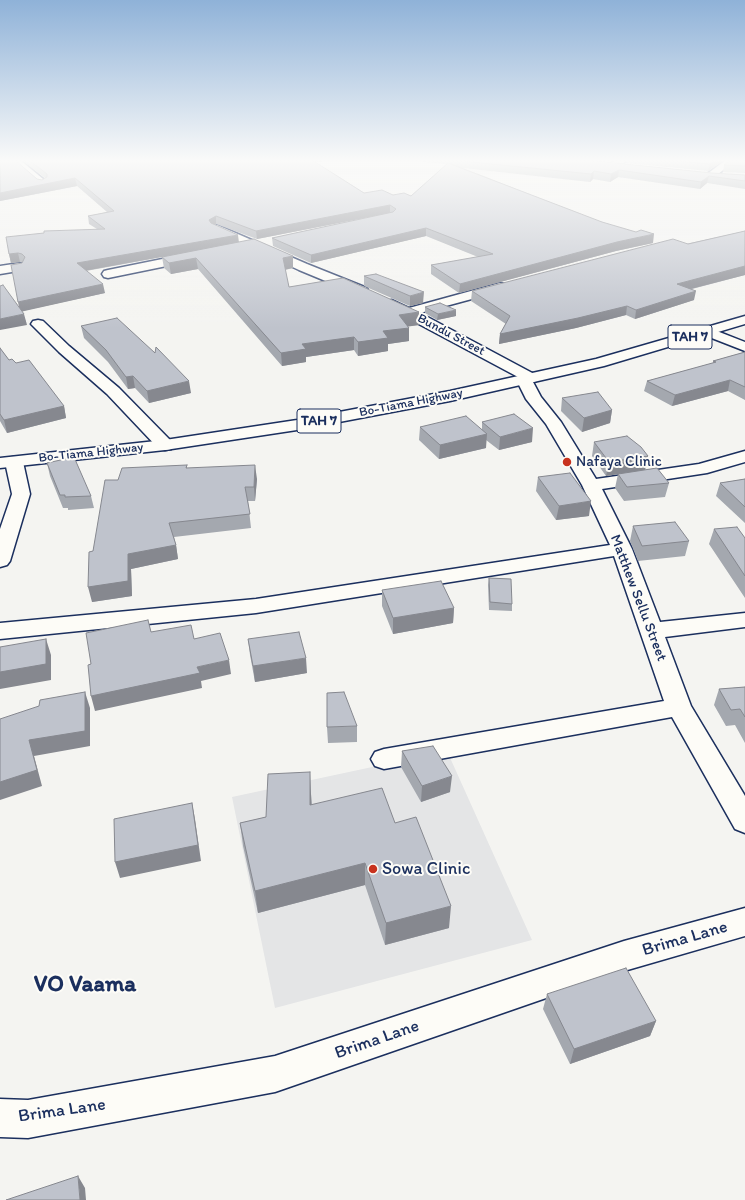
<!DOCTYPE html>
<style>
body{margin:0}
canvas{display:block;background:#f4f4f1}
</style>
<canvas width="745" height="1200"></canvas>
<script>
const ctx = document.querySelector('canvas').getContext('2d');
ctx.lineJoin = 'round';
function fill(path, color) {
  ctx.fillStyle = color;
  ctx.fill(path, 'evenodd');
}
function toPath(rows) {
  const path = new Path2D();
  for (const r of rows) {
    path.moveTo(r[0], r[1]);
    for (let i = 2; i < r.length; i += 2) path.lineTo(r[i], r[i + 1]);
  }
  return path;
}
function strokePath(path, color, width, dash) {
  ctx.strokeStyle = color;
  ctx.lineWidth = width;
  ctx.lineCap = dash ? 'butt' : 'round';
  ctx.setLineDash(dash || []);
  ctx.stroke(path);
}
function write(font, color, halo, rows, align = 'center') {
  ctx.font = font + ' Itim,sans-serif';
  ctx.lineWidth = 4;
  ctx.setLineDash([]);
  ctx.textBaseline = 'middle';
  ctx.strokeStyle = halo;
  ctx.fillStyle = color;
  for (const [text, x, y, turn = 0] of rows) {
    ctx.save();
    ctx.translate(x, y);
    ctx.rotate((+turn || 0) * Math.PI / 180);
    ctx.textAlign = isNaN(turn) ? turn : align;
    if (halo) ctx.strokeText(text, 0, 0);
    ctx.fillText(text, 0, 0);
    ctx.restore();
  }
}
const built = toPath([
 [447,751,532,940,275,1008,232,797]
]);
const street = toPath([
 [11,160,20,160,48,183,43,186,40,185,11,160],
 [617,160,628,160,615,168,609,168,607,166,609,164,617,160],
 [726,160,736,160,713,178,707,178,705,176,707,174,726,160],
 [217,225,307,264,367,288,368,291,367,294,362,295,357,294,299,270,213,230,211,228,217,225],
 [192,253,196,254,198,257,196,260,108,278,104,277,102,274,104,271,108,270,192,253],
 [20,263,24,264,26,267,24,270,0,274,0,266,20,263],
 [500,283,505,284,506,287,505,290,420,313,536,375,539,378,536,381,533,382,541,397,561,422,596,479,699,464,745,451,745,462,707,473,602,489,632,549,660,622,745,613,745,627,665,637,691,706,745,796,745,833,735,829,672,717,384,769,375,766,371,759,375,752,384,749,664,701,614,556,256,613,0,639,0,623,256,599,610,545,582,485,546,424,526,399,516,379,518,377,387,307,385,304,387,301,392,300,409,308,500,283],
 [38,320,43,321,69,346,119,388,171,441,174,445,171,449,165,450,159,449,107,394,59,352,31,324,33,321,38,320],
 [709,328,745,342,745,351,704,335,702,332,704,329,709,328],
 [14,457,20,458,23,462,30,494,10,561,7,565,0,567,0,529,12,494,5,462,8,458,14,457],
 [745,908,745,936,624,971,275,1092,28,1138,0,1137,0,1099,28,1100,275,1056,624,941,745,908]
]);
const highway = toPath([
 [745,316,745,324,604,366,450,401,297,430,165,450,0,468,0,458,165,440,297,420,450,391,596,359,745,316]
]);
const wall = toPath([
 [0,160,37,179,42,180,45,178,22,160,328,160,328,161,315,162,364,193,411,196,447,164,406,160,586,160,712,173,745,175,745,189,707,183,700,189,618,177,610,182,593,179,590,182,463,168,653,243,616,251,459,293,431,274,431,265,478,257,426,236,311,263,273,246,272,238,390,213,257,239,216,224,215,225,239,242,293,256,293,268,285,270,289,287,419,312,419,325,408,326,409,341,388,344,388,351,358,356,354,350,306,357,306,362,282,366,198,269,171,274,164,268,162,257,86,271,105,293,22,311,27,325,19,307,23,262,20,262,11,263,9,254,97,229,89,224,88,216,107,212,77,186,0,201],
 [596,160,614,160,611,161],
 [627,160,724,160,708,171,626,163],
 [745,160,745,173,723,172,724,165],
 [745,231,745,275,692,289,694,300,635,319,626,315,576,328,499,344,500,334,506,324,471,301,472,291],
 [376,274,423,303,410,306,364,286,364,276],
 [425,307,456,316,437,320,425,313],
 [81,326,191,393,149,403,135,388,128,389,108,362,84,338],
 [0,348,9,360,16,363,64,406,66,418,7,433,0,421],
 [745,352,745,400,728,391,672,406,644,391,647,381,713,363,713,361],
 [562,398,612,410,610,423,582,432,561,411],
 [482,422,532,442,499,450,486,440,486,448,439,459,419,440,420,427,482,429],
 [594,442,648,456,645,470,669,483,665,497,624,501,615,488,618,474,606,476,592,456],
 [47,463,91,496,94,508,68,510,68,508,63,508,50,476],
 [187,465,187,468,257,479,255,501,248,501,251,528,174,537,176,545,178,559,131,569,132,596,92,602,93,551,118,480],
 [538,477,589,516,556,520,536,491],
 [745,479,745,523,716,496,720,483],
 [633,526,689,541,685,556,638,561,630,541],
 [714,529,745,538,745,598,709,544],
 [489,578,512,604,512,611,489,610,488,585],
 [382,590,454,608,453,623,393,634,382,606],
 [248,639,307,673,255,682,250,655],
 [745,687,745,743,735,725,726,726,714,705,719,689],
 [357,726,357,742,328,743,327,727],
 [402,751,450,792,421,802,401,767],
 [311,794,312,805,395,823,449,928,385,945,365,885,258,913,243,846,240,823,266,817],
 [547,994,656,1021,650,1036,570,1064,543,1009]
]);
const shadedWall = toPath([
 [306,160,328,160,328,161,306,162],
 [716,160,724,160,708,171,710,164],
 [619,170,618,177,610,182,611,174],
 [594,171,593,179,590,182,591,174],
 [709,176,707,183,700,189,701,182],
 [75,178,77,186,0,201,0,193],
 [390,205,390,213,257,239,256,231],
 [216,216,216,224,210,228,209,220],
 [426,228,426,236,311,263,311,255],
 [654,234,653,243,616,251,459,293,460,284,617,242],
 [238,235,239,243,78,272,77,263],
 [18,253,20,262,11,263,9,254],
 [293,256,293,268,283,270,283,258],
 [196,258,198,269,171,274,169,263],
 [745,266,745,275,675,293,677,284],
 [103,284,105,293,20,312,18,302],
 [696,291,694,300,635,319,636,310],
 [424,292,423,303,410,306,410,296],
 [627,306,626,315,576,328,499,344,500,334],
 [456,310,456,316,437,320,438,314],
 [419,312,419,325,398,328,399,315],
 [24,314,27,325,0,330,0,319],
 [409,328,409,341,388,344,388,351,358,356,358,342,383,331],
 [354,337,354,350,306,357,306,362,282,366,281,353,302,344],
 [133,376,135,388,128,389,126,377],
 [730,380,728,391,672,406,675,395],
 [189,381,191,393,149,403,147,391],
 [64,406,66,418,7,433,4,420],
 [612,410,610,423,582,432,584,418],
 [533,428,532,442,499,450,500,437],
 [487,434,486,448,439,459,440,445],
 [648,456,645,470,606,476,609,462],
 [255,465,257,479,255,501,254,487],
 [591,501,589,516,556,520,559,506],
 [176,545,178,559,131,569,132,596,92,602,88,587,128,554],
 [454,608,453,623,393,634,393,618],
 [46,639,51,655,51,680,0,689,0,672],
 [306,658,307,673,255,682,253,666],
 [229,660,231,674,201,681,202,688,95,711,91,696,197,667],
 [85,692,90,708,90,746,34,756,42,786,0,800,0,782,29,740],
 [310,772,311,794,312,827,310,805],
 [452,776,450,792,421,802,422,786],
 [192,803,195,819,201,861,120,878,115,862],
 [365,863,365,885,258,913,255,891],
 [451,906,449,928,385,945,386,923],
 [656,1021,650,1036,570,1064,574,1049],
 [78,1176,85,1188,86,1200,80,1200]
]);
const building = toPath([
 [0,160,15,160,37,179,42,180,47,177,47,174,29,160,312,160,364,193,382,190,393,195,404,193,411,196,448,163,602,222,636,232,641,230,654,234,617,242,460,284,431,265,493,254,426,228,311,255,272,238,393,212,396,209,390,205,256,231,216,216,209,220,211,223,238,235,77,263,103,284,18,302,11,265,22,263,25,257,22,254,18,253,9,254,6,237,44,233,44,231,105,229,88,216,114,211,75,178,0,193,0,160],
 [452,160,586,160,712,173,745,175,745,181,709,176,701,182,619,170,611,174,594,171,591,174,452,160],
 [667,160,716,160,710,164,667,160],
 [731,160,745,160,745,166,724,165,731,160],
 [745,231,745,266,677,284,696,291,636,310,627,306,578,318,500,334,510,316,472,291,673,239,688,244,745,231],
 [254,239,293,256,283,258,289,287,343,278,419,312,399,315,409,328,383,331,388,338,358,342,354,337,302,344,306,349,281,353,196,258,169,263,162,257,254,239],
 [376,274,424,292,410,296,364,276,376,274],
 [3,285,24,314,0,319,0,286,3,285],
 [440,303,456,310,438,314,425,307,440,303],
 [117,318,155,353,156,347,189,381,147,391,133,376,126,377,106,350,81,326,117,318],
 [0,348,9,360,12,359,16,363,29,360,64,406,4,420,0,414,0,348],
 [745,352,745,387,730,380,675,395,647,381,716,362,713,361,745,352],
 [598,392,612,410,584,418,562,398,598,392],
 [514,414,533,428,500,437,482,422,514,414],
 [466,416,487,434,440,445,420,427,466,416],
 [627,436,641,447,648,456,609,462,594,442,627,436],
 [74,457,91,496,65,497,65,495,60,495,47,463,74,457],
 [187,465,186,468,255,465,254,487,245,487,250,514,169,523,176,545,128,554,128,581,88,587,89,552,93,551,105,480,118,480,122,468,187,465],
 [657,468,669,483,627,487,618,474,657,468],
 [570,473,591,501,559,506,538,477,570,473],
 [745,479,745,507,720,483,745,479],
 [675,522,689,541,642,546,633,526,675,522],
 [737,527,745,538,745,576,714,529,737,527],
 [489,578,511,579,512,604,490,602,489,578],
 [441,581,454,608,393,618,382,590,441,581],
 [148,620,151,632,191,625,194,639,220,633,229,660,197,667,200,673,91,696,88,665,91,664,86,633,148,620],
 [299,632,306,658,253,666,248,639,299,632],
 [46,639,46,664,0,672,0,647,46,639],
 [745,687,745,717,740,709,731,710,719,689,745,687],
 [85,692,85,731,29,740,37,770,0,782,0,719,39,706,40,700,85,692],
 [344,692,357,726,327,727,327,693,344,692],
 [433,746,452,776,422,786,402,751,433,746],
 [310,772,310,805,382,788,395,823,416,817,451,906,386,923,365,863,255,891,240,823,266,817,268,774,310,772],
 [192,803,198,845,115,862,114,819,192,803],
 [626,968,656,1021,574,1049,547,994,626,968],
 [78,1176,80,1200,6,1200,78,1176]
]);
const markers = [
 [567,462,5,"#c8321e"],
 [373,869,5,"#c8321e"]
];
const farStreetnames = [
 ["Bundu Street",451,335,28],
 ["Bo-Tiama Highway",411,403,-11],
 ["Bo-Tiama Highway",91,453,-6]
];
const shields = [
 [690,337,44],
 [319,421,44]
];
const shieldNames = [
 ["TAH 7",690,337],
 ["TAH 7",319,421]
];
const poiNames = [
 ["Nafaya Clinic",576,462]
];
const streetNames = [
 ["Matthew Sellu Street",638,598,69]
];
const nearPoinames = [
 ["Sowa Clinic",382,869]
];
const nearStreetnames = [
 ["Brima Lane",685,939,-16],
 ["Brima Lane",377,1040,-19],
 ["Brima Lane",62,1111,-8]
];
const nearDistrictnames = [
 ["VO Vaama",85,985]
];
fill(built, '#e4e5e6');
strokePath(street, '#1b2f5e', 3);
strokePath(highway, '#1b2f5e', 3);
fill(street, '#fdfcf7');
fill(highway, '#fdfcf7');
fill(wall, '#a4a8af');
fill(shadedWall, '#86888f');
fill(building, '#bfc3cc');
strokePath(building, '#86888f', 1);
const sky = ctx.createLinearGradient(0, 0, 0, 328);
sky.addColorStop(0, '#8fb2d8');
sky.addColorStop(0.49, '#fafaf9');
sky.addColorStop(1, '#fafaf900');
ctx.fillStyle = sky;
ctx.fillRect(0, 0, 745, 328);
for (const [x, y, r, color] of markers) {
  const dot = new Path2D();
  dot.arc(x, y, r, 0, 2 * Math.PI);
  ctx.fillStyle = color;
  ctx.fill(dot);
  strokePath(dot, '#fdfcf7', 1.5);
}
write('13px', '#1b2f5e', '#fdfcf7', farStreetnames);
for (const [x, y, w] of shields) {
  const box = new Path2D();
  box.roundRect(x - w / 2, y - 12, w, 24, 3);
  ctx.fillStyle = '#fdfcf7';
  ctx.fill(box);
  strokePath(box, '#1b2f5e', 1);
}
write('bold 14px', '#1b2f5e', null, shieldNames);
write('15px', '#1b2f5e', '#fdfcf7', poiNames, 'left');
write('15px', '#1b2f5e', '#fdfcf7', streetNames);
write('18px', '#1b2f5e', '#fdfcf7', nearPoinames, 'left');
write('18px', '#1b2f5e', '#fdfcf7', nearStreetnames);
write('bold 23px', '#1b2f5e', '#fdfcf7', nearDistrictnames);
</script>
